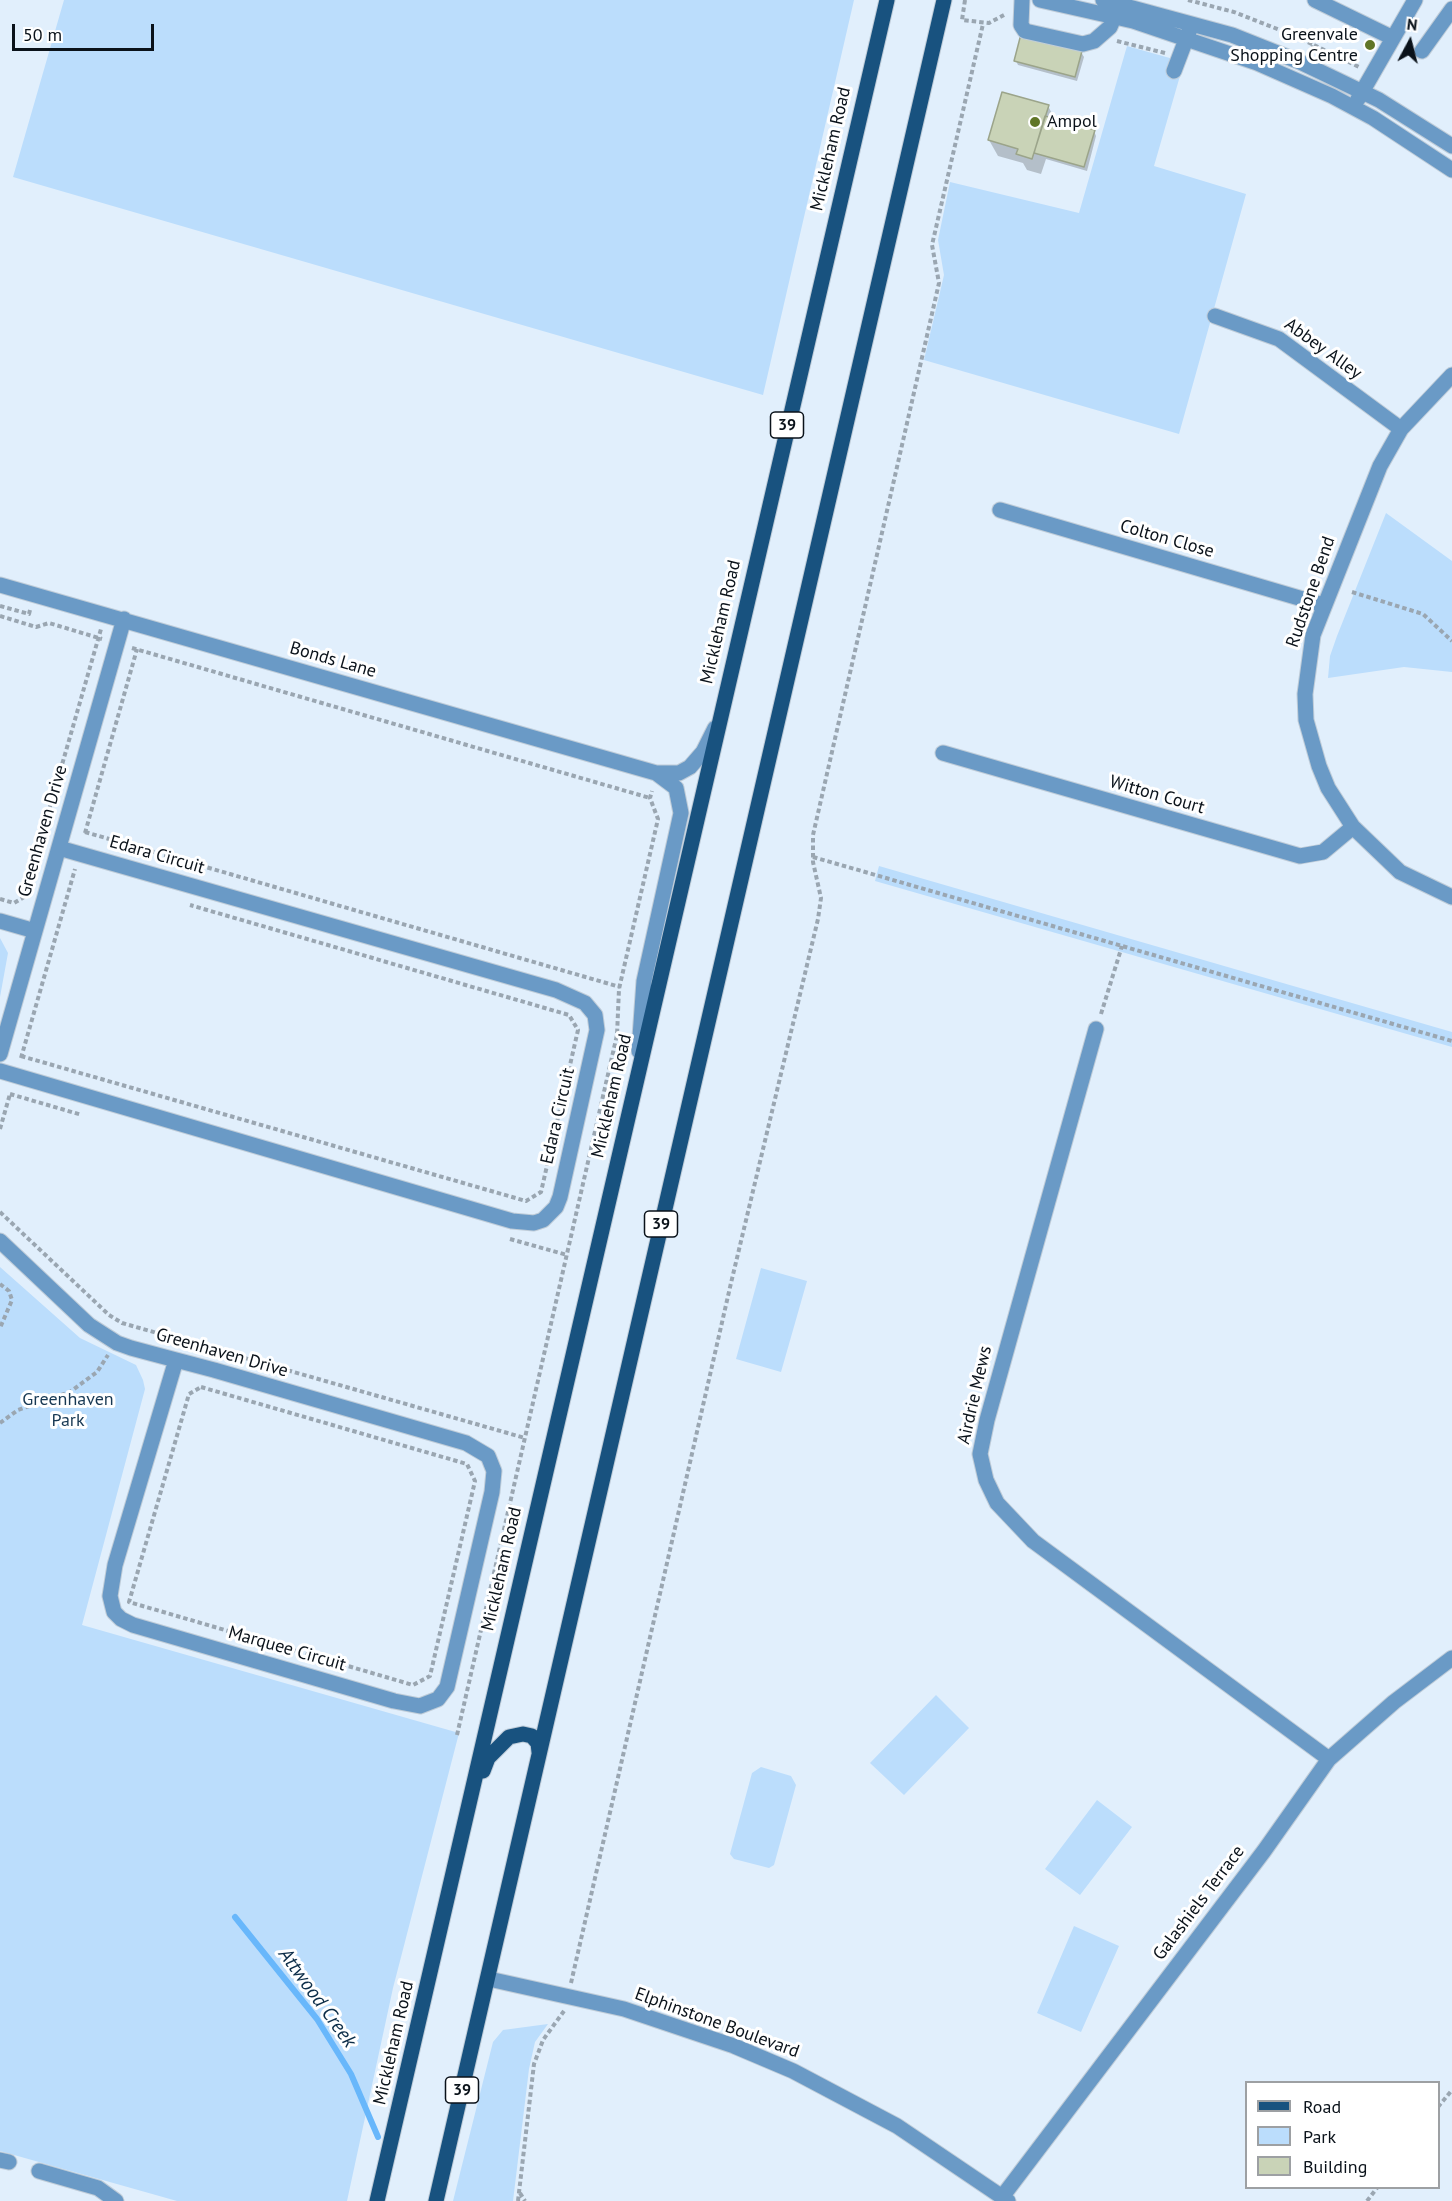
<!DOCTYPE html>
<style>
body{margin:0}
#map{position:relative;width:1452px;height:2201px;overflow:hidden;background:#e1effc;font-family:"PT Sans",sans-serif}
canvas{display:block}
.legend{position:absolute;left:1245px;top:2081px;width:195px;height:108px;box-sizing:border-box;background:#fff;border:2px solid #9da0a3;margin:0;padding:8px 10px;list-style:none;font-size:18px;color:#0a121a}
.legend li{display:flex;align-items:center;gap:12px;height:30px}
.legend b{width:30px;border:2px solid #9da0a3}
.north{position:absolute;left:1380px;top:12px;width:60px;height:60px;-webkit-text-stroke:4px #fff;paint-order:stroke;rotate:7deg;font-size:16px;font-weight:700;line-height:24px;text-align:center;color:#0a121a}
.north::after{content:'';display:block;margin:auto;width:21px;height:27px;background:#0a121a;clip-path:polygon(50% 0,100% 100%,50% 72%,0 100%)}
.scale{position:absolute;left:12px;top:24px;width:142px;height:27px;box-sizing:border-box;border:3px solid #0a121a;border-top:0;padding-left:8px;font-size:18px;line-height:21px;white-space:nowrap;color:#0a121a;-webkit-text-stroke:4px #fff;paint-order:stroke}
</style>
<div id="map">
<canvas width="1452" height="2201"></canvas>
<ul class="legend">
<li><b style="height:8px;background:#18527f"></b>Road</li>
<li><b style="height:16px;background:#bbddfc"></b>Park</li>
<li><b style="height:16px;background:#c9d3b7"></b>Building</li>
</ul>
<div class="north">N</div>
<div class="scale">50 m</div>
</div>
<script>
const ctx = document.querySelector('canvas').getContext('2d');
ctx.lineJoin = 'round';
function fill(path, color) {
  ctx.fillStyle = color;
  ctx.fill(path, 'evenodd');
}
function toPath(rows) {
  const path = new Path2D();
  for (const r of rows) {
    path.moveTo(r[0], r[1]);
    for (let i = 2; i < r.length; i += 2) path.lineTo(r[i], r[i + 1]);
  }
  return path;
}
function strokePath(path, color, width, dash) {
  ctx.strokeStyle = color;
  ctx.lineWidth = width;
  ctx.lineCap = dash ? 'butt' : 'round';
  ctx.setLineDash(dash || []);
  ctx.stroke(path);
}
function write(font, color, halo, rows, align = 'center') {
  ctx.font = font + ' "PT Sans",sans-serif';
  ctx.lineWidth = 6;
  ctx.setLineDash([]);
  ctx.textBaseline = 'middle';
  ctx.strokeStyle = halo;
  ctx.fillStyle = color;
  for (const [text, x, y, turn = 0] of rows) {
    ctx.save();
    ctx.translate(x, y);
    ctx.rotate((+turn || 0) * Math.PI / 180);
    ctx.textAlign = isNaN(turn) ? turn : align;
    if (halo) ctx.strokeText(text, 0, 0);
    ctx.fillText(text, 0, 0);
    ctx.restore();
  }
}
const green = toPath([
 [64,0,854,0,763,395,13,177],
 [1127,46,1184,62,1154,166,1246,194,1179,434,924,360,944,275,938,240,950,182,1079,213],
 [1386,513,1452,561,1452,672,1404,667,1328,678,1330,656,1337,636],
 [879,866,1452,1032,1452,1047,875,881],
 [0,938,8,953,0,997],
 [0,1267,80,1338,136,1365,143,1380,145,1389,82,1625,459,1733,393,1988,347,2201,177,2201,0,2151],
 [761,1268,807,1281,781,1372,736,1359],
 [936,1695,969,1728,904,1795,870,1763],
 [761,1767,791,1776,796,1785,774,1865,769,1868,734,1859,730,1854,752,1773],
 [1097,1800,1132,1827,1080,1895,1045,1869],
 [1074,1926,1119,1946,1081,2032,1037,2013],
 [548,2024,535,2042,529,2069,513,2201,453,2201,493,2042,503,2030]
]);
const shadow = toPath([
 [1081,52,1084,57,1077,81,1018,65,1016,61],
 [1048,106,1056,121,1094,131,1096,136,1087,171,1046,159,1041,174,1027,170,1023,163,998,156,989,140]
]);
const stream = toPath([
 [235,1917,317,2019,351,2074,378,2137]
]);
const building = toPath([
 [1021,34,1082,51,1075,77,1014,61,1021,34],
 [1002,92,1049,105,1032,159,1016,154,1018,149,988,140,1002,92],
 [1045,116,1095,130,1084,167,1034,153,1045,116]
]);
const path = toPath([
 [965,0,962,20,989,23,1004,15],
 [1188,0,1234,12,1285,32,1314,45,1311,51],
 [1117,41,1165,53],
 [1314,45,1359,67],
 [1352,592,1423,614,1452,641],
 [0,606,29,614,30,610],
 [0,616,36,627,49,623,102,639],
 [132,648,650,798],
 [85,832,620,987],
 [85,833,137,649],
 [813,857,1452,1041],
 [0,899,14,903,24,897,101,629],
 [1101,1014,1122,946],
 [21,1056,526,1201,541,1192,578,1030,569,1015,190,905],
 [21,1058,75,869],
 [10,1094,82,1115],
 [0,1129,10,1094],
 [0,1212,109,1315,122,1323,525,1438],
 [510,1239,567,1255],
 [0,1284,9,1291,12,1300,0,1328],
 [201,1387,467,1464,475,1481,430,1676,413,1685,129,1602,189,1394,201,1387],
 [0,1423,18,1410,70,1392,97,1372,108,1355],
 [457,1735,617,1035,619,989,658,819,650,798,652,791],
 [571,1983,731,1283,818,919,821,898,813,862,813,835,939,283,932,245,983,24],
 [1438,2107,1452,2090],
 [520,2193,525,2201],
 [518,2201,534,2064,543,2040,564,2011],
 [1367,2201,1377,2188]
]);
const minor = toPath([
 [1022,0,1021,25,1025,31,1083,44,1094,41,1110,27,1118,9],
 [1040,0,1133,21,1257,63,1332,96,1373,118,1452,170],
 [1103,0,1232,35,1300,62,1379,100,1452,146],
 [1315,0,1393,38],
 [1422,51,1452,9],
 [1174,71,1190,29],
 [1358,99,1415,0],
 [1215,316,1279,339,1401,429],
 [1452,375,1401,429,1380,466,1313,635,1305,694,1306,720,1319,766,1328,788,1353,827,1400,872,1452,897],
 [1000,510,1323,605],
 [0,585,656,773,679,773,690,767,703,752,715,728],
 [943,753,1300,856,1323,852,1353,827],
 [0,921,35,931],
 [1096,1029,987,1420,980,1454,986,1480,997,1503,1033,1541,1329,1759],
 [639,1051,644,981,681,813,676,788,656,773],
 [0,1054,124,619],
 [0,1071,512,1221,534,1223,543,1220,556,1207,560,1197,597,1030,595,1015,585,1003,556,990,59,848],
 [0,1241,89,1325,117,1343,131,1348,176,1360,214,1370,466,1443,488,1456,494,1471,492,1492,447,1687,438,1699,420,1706,394,1701,133,1625,121,1619,114,1612,110,1596,115,1565,176,1360],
 [489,1979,624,2009,734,2046,793,2071,897,2126,1008,2201],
 [0,2160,9,2162],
 [39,2171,98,2188,116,2201],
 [1002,2197,1264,1851,1329,1759,1394,1702,1452,1658]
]);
const major = toPath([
 [483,1771,488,1758,509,1737,523,1734,532,1736,538,1743,539,1752],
 [377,2201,887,0],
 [436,2201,944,0]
]);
const markers = [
 [1370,45,6,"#607627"],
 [1035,122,6,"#607627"]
];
const shields = [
 [787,425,33],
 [661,1224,33],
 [462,2090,33]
];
const shieldNames = [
 ["39",787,425],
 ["39",661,1224],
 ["39",462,2090]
];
const poiNames = [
 ["Greenvale",1358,35],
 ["Shopping Centre",1358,56],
 ["Ampol",1047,122,"left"]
];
const streetNames = [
 ["Mickleham Road",831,149,-77],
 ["Abbey Alley",1323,349,36],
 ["Colton Close",1167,539,16],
 ["Rudstone Bend",1311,592,-71],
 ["Mickleham Road",721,622,-77],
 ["Bonds Lane",333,660,16],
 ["Witton Court",1157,795,16],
 ["Greenhaven Drive",43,831,-74],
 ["Edara Circuit",157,855,16],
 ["Mickleham Road",612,1096,-77],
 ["Edara Circuit",558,1116,-77],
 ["Greenhaven Drive",222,1353,16],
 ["Airdrie Mews",975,1395,-77],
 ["Mickleham Road",502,1569,-77],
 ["Marquee Circuit",287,1649,16],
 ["Galashiels Terrace",1199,1903,-53],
 ["Elphinstone Boulevard",717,2023,20],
 ["Mickleham Road",394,2043,-77]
];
const parkNames = [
 ["Greenhaven",68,1400],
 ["Park",68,1421]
];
const waterNames = [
 ["Attwood Creek",317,1998,54]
];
fill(green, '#bbddfc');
fill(shadow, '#0003');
strokePath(stream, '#68b7fb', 6);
fill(building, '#c9d3b7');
strokePath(building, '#9ba48a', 1.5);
strokePath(minor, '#bfccd8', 17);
strokePath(major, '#bfccd8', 17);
strokePath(path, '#9aa6b1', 4, [4.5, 3]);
strokePath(minor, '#6a9ac6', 15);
strokePath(major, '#18527f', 15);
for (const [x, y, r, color] of markers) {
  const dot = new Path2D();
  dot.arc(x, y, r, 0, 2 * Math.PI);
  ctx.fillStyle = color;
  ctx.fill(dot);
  strokePath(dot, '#fff', 2);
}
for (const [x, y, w] of shields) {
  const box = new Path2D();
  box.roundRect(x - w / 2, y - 13, w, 26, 4.5);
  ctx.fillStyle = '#fff';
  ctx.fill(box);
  strokePath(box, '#0a121a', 1.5);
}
write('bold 16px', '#0a121a', null, shieldNames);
write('18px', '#0a121a', '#fff', poiNames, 'right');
write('18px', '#0a121a', '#fff', streetNames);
write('18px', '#173853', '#fff', parkNames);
write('italic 20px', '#0c2d48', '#fff', waterNames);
</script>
